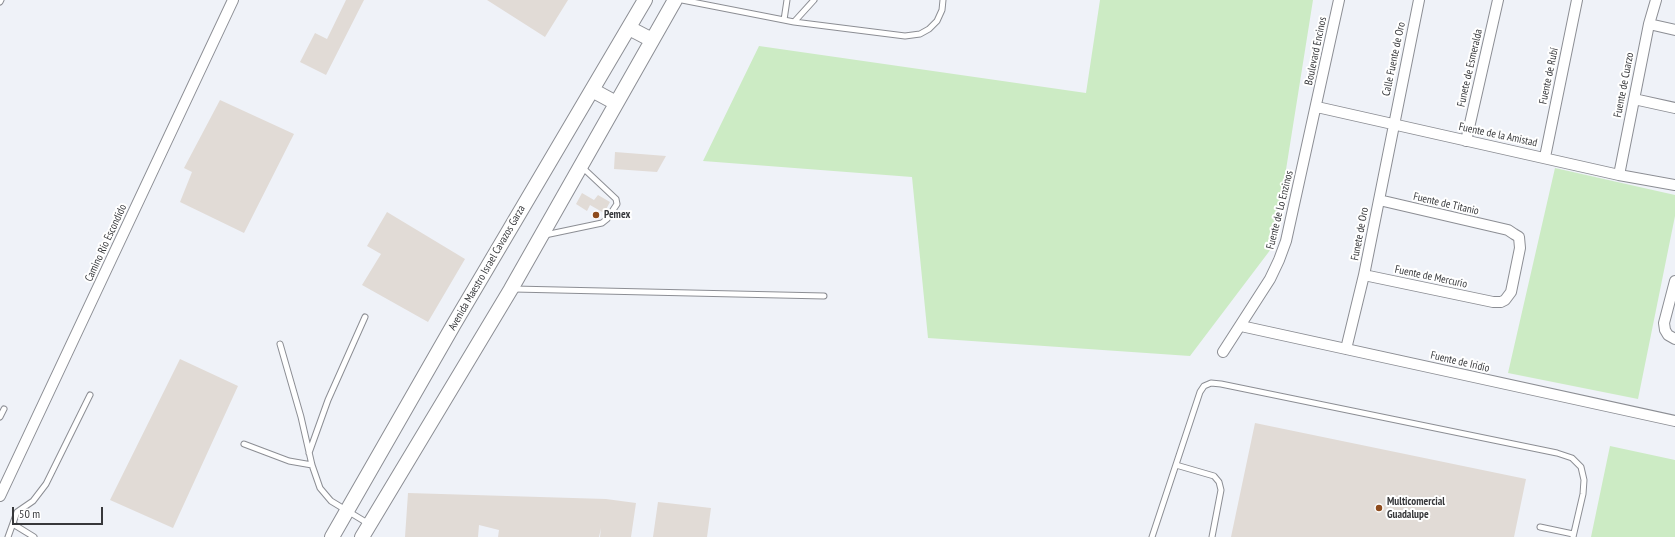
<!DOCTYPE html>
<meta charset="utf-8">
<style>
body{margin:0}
#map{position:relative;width:1675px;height:537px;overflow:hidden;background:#eff2f8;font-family:"PT Sans Narrow",sans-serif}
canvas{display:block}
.scale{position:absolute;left:12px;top:507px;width:91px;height:18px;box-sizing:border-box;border:2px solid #37383b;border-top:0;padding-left:5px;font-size:12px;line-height:14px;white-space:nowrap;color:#37383b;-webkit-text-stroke:3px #fff;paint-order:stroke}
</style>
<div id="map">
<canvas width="1675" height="537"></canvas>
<div class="scale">50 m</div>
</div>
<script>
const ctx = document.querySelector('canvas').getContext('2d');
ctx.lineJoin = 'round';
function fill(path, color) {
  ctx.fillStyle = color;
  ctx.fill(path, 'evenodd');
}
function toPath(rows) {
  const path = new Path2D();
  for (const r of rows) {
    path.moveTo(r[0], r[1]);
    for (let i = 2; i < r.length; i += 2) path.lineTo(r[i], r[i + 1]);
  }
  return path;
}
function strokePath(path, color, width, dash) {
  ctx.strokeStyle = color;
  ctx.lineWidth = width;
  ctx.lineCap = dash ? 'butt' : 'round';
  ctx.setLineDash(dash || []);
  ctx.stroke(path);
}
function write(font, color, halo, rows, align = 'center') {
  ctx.font = font + ' "PT Sans Narrow",sans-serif';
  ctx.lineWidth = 4;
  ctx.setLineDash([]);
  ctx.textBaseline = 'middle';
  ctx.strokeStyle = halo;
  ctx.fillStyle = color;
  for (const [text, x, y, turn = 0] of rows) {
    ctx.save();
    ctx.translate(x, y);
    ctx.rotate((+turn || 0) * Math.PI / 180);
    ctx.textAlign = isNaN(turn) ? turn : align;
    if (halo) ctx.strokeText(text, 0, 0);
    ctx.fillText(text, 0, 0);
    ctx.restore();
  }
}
const green = toPath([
 [1100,0,1313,0,1274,245,1190,356,928,338,912,177,703,161,759,46,1086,93],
 [1555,168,1675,195,1675,216,1638,399,1508,373],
 [1610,446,1675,460,1675,537,1591,537]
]);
const building = toPath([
 [346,0,364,0,326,75,300,62,315,33,327,39],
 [487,0,568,0,545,37],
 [220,100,294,134,244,233,180,202,192,172,184,168],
 [615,152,666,156,657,172,614,169],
 [582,193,594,200,598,195,610,202,604,213,590,205,587,211,576,204],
 [387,212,465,259,428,322,362,285,381,254,367,246],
 [180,359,238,386,173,528,110,500],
 [1255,423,1526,479,1514,537,1231,537],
 [408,493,606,499,636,503,631,537,600,537,601,528,599,537,498,537,499,530,479,525,478,537,405,537],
 [658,502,711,508,707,537,653,537]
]);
const lane = toPath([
 [682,0,784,20,787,0],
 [0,2,1,0],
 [784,20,794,22,814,0],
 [794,22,905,36,920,34,929,29,937,21,942,10,943,0],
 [545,235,602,223,607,219,617,204,616,199,582,167],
 [514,289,824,296],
 [280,344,301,417,312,465,320,488,331,501,369,524],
 [0,417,4,409],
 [244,444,289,461,312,465],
 [309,453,328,400,365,317],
 [1176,465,1214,476,1219,482,1221,490,1212,537],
 [13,524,34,537],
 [1540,527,1573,534],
 [8,537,17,512,33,501,46,484,90,395],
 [1152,537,1200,392,1204,386,1211,383,1221,384,1557,453,1572,458,1581,467,1584,480,1583,494,1573,537]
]);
const street = toPath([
 [1649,24,1675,30],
 [1634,99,1675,108],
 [1317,107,1619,175,1675,185],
 [1466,141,1498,0],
 [1545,157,1577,0],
 [1619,175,1649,24,1656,0],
 [1364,275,1493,302,1501,302,1505,300,1511,292,1520,248,1519,237,1514,234,1508,230,1379,200],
 [1675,281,1664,323,1665,330,1668,335,1675,339],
 [1241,326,1675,421],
 [1346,349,1364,275,1419,0],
 [1223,352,1270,279,1279,260,1286,241,1339,0],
 [0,496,233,0]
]);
const secondary = toPath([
 [629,28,652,40],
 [592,90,616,103],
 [332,537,454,324,645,0],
 [362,537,511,289,675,0]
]);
const markers = [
 [596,215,4,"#8e4b1d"],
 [1379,508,4,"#8e4b1d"]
];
const streetNames = [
 ["Boulevard Encinos",1316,51,-78],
 ["Calle Fuente de Oro",1394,59,-78],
 ["Funete de Esmeralda",1470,68,-77],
 ["Fuente de Rubí",1549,76,-78],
 ["Fuente de Cuarzo",1624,85,-79],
 ["Fuente de la Amistad",1498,135,12],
 ["Fuente de Titanio",1446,204,13],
 ["Fuente de Lo Enzinos",1280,210,-76],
 ["Funete de Oro",1360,234,-79],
 ["Camino Río Escondido",106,243,-65],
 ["Avenida Maestro Israel Cavazos Garza",487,268,-60],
 ["Fuente de Mercurio",1431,277,12],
 ["Fuente de Iridio",1460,362,13]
];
const poiNames = [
 ["Pemex",604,215],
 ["Multicomercial",1387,502],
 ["Guadalupe",1387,515]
];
fill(green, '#ccebc4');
fill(building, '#e1dbd6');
strokePath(lane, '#8c8e94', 7);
strokePath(street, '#8c8e94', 12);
strokePath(secondary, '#8c8e94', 16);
strokePath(lane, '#fff', 5);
strokePath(street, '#fff', 10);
strokePath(secondary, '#fff', 14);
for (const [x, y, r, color] of markers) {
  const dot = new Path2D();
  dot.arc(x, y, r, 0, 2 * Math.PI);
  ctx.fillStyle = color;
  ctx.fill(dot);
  strokePath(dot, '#fff', 1.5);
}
write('11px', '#37383b', '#fff', streetNames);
write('bold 11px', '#37383b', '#fff', poiNames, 'left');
</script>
